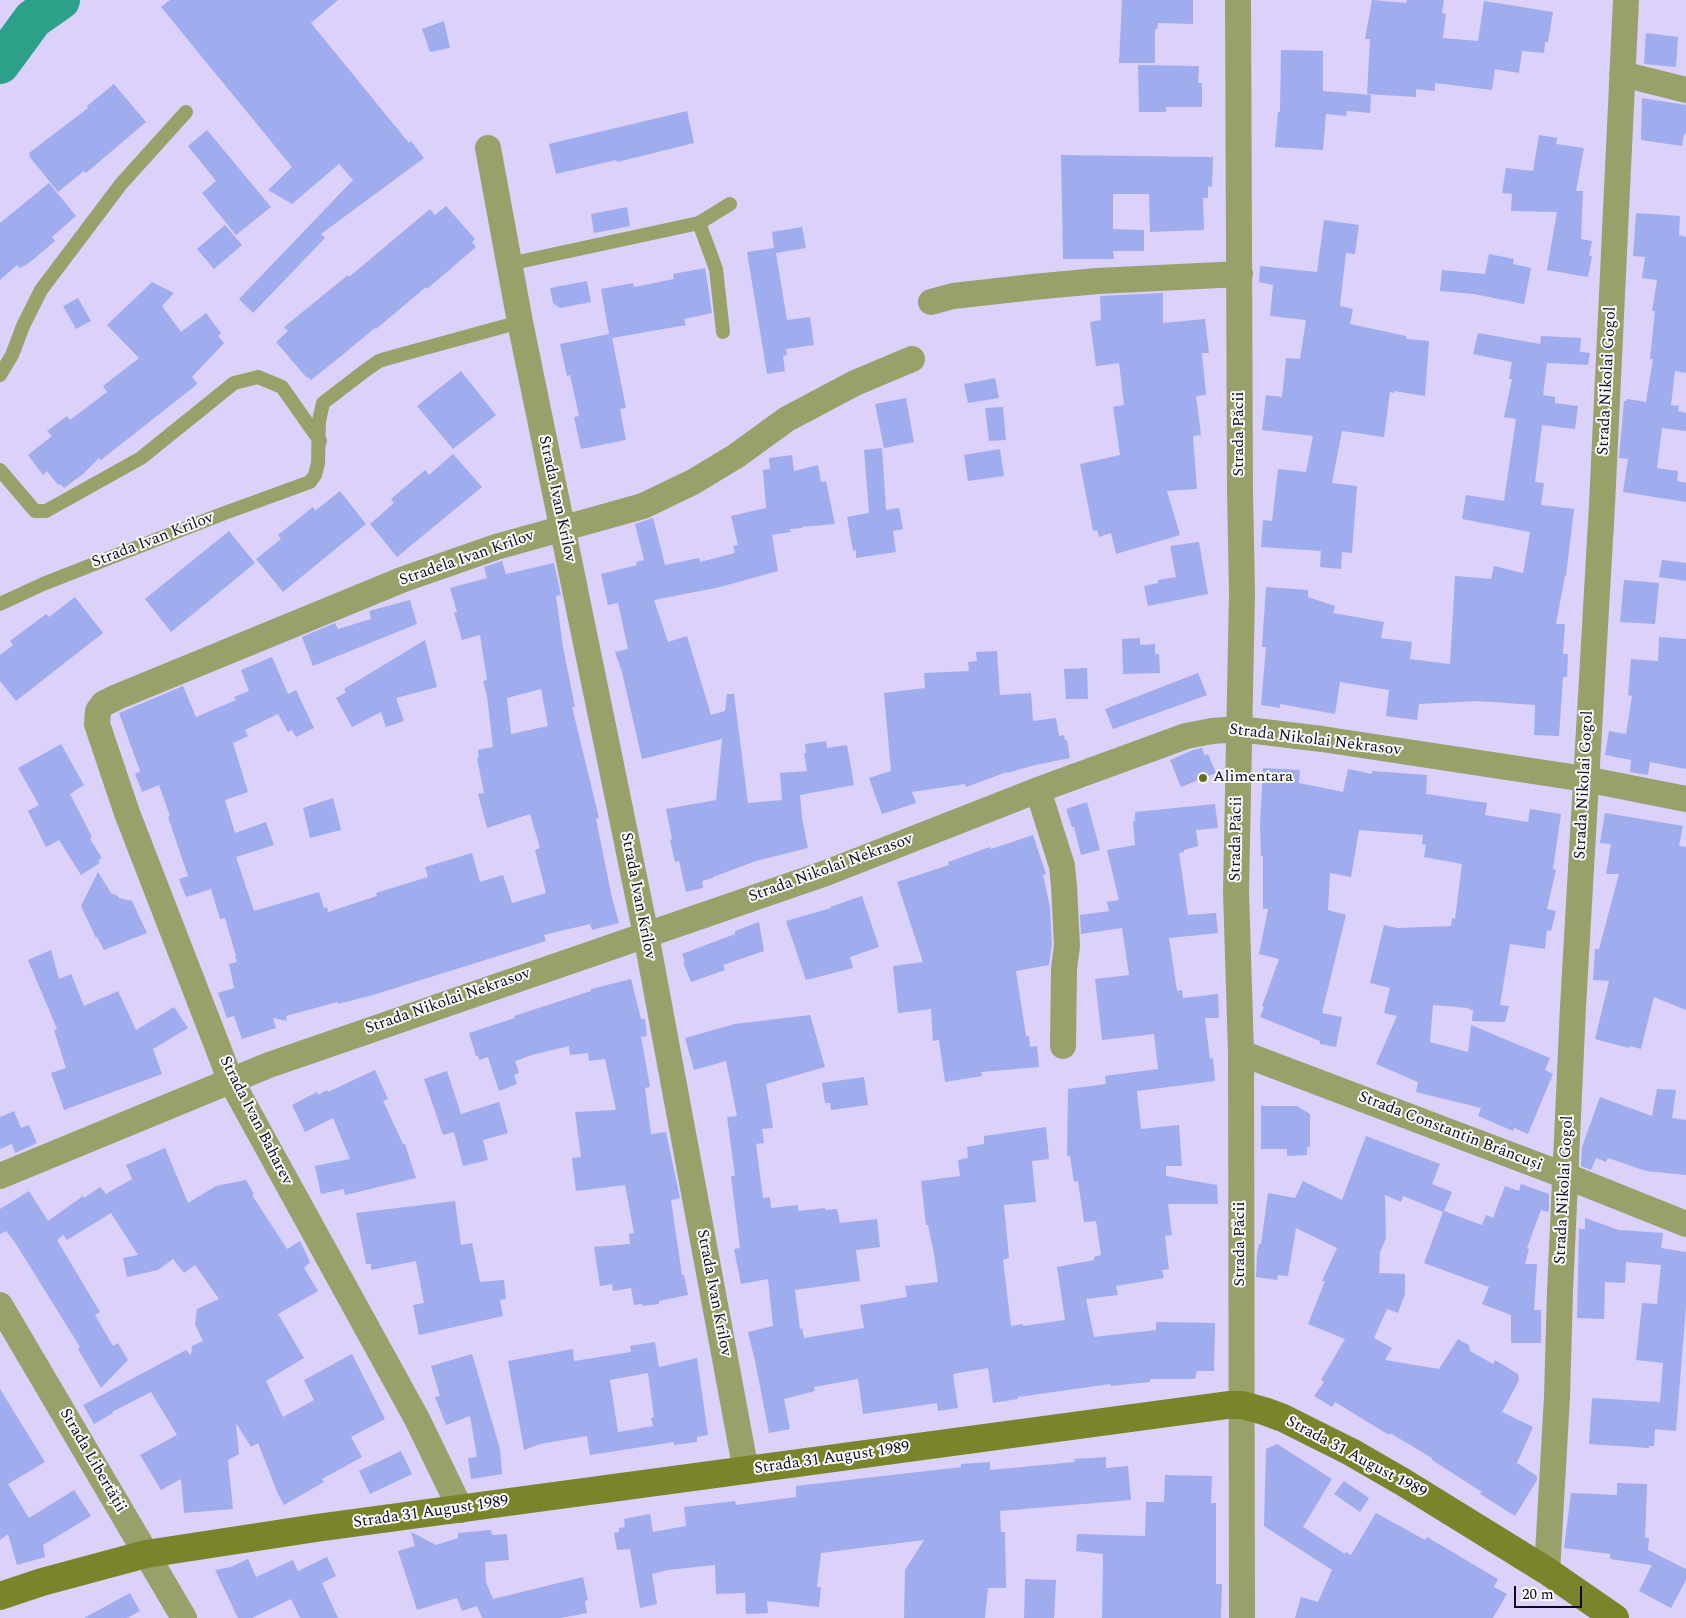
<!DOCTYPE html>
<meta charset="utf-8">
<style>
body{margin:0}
#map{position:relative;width:1686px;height:1618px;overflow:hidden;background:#dbd1fb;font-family:Spectral,serif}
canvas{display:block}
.scale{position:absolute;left:1514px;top:1586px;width:68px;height:22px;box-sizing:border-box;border:2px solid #10081f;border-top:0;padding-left:6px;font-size:15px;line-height:18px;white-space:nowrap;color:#10081f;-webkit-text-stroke:4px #f9f9f9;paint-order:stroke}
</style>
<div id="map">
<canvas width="1686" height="1618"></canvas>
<div class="scale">20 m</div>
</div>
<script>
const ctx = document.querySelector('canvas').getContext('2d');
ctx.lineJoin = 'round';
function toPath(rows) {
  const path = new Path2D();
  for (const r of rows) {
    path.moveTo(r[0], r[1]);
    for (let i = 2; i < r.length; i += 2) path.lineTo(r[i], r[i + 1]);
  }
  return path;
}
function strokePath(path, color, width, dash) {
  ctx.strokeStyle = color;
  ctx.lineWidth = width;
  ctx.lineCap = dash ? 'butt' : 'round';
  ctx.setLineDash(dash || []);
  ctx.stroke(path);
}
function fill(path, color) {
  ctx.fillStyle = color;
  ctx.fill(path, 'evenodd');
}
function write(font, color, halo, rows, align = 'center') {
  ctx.font = font + ' Spectral,serif';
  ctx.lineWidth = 4;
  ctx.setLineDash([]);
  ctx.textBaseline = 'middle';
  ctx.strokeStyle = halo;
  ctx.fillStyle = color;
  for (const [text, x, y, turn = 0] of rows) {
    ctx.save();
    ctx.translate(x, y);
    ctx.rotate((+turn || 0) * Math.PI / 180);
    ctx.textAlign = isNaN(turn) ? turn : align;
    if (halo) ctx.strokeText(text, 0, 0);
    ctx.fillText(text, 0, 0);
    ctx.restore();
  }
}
const river = toPath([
 [0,64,33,19,60,0]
]);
const building = toPath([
 [170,0,338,0,311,23,409,143,411,141,424,158,321,234,325,238,253,313,239,299,353,180,339,164,292,204,268,190,292,167,161,7],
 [1122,0,1193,0,1193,24,1158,23,1157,29,1155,29,1155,63,1119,63],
 [1372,0,1406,3,1407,0,1444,0,1442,13,1446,14,1443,38,1478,41,1484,1,1553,12,1548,42,1545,42,1544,53,1522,51,1519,73,1495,69,1492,90,1435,83,1435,91,1416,89,1416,97,1367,94,1370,39,1365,39],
 [444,21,450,48,430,52,422,29],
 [1646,33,1678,37,1676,67,1644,64],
 [1281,50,1323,51,1323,91,1371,95,1370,113,1347,111,1346,116,1326,114,1323,150,1275,147,1278,112,1280,112],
 [1138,65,1199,66,1198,83,1202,83,1202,107,1166,107,1166,112,1139,112],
 [114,84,146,122,86,173,84,171,58,192,29,156,30,155,29,153,88,108,87,106],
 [1642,98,1686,105,1686,134,1684,134,1682,146,1641,140],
 [687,111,694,143,617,162,616,160,556,174,549,144],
 [207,130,271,207,236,235,202,193,216,181,188,146],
 [1539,135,1557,138,1556,144,1584,148,1576,191,1583,191,1581,239,1592,241,1589,256,1592,256,1588,277,1547,270,1557,212,1511,211,1512,194,1502,193,1506,168,1533,171],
 [1061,155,1213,157,1212,187,1208,186,1208,198,1203,198,1204,230,1150,232,1149,194,1113,194,1113,229,1144,230,1144,251,1113,251,1114,259,1063,259],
 [49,183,76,216,52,237,55,241,29,263,20,268,17,265,0,280,0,223],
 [446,206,475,239,472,242,476,247,427,289,426,287,376,329,375,328,335,361,311,380,308,377,307,378,276,342,288,331,284,327,348,275,349,277,430,209,435,215],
 [627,207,630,226,594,233,591,214],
 [1636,213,1680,216,1679,235,1686,237,1686,373,1675,371,1671,405,1679,406,1678,411,1686,413,1686,431,1662,428,1657,468,1678,471,1677,481,1686,483,1686,502,1623,492,1628,459,1619,458,1624,401,1626,401,1627,399,1646,402,1653,359,1650,359,1655,311,1652,311,1657,280,1642,278,1645,257,1633,256],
 [1324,220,1359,225,1355,254,1346,253,1340,306,1353,309,1350,324,1406,336,1406,339,1429,341,1425,396,1394,391,1394,393,1390,392,1384,437,1342,431,1332,483,1357,486,1352,553,1342,552,1341,569,1320,567,1321,551,1261,547,1263,520,1272,521,1278,469,1306,472,1313,436,1262,430,1266,395,1282,397,1286,358,1300,359,1306,320,1270,316,1273,285,1259,282,1260,266,1317,272],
 [225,225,242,245,214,269,197,249],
 [802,227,806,248,776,253,787,320,810,317,814,345,786,349,787,355,783,356,785,371,767,374,747,252,774,248,772,232],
 [1489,254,1514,259,1513,264,1531,268,1524,304,1474,294,1440,291,1442,270,1485,274],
 [705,268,712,313,684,319,686,325,612,338,626,408,620,409,626,440,581,449,574,417,579,416,570,375,567,376,560,344,609,334,601,289,633,283,634,287,674,279,673,274],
 [587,281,591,302,560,308,553,303,550,288],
 [152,282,174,293,162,306,181,332,206,313,221,333,218,336,224,343,192,377,197,383,195,386,101,460,99,458,83,474,64,488,60,484,58,485,47,471,43,475,28,455,52,436,47,431,67,416,70,420,107,392,103,386,139,358,107,325],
 [1163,293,1163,323,1205,319,1209,353,1202,353,1206,395,1196,396,1201,435,1193,436,1197,489,1167,491,1180,535,1116,554,1111,533,1099,537,1097,530,1093,531,1080,464,1120,455,1113,407,1124,405,1119,363,1096,366,1090,322,1101,320,1100,296],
 [78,298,91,321,76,329,63,306],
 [1478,333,1540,344,1541,336,1581,338,1580,352,1590,353,1588,365,1547,363,1543,395,1555,397,1555,403,1578,406,1575,429,1542,425,1535,482,1544,483,1541,505,1574,509,1566,576,1565,576,1556,624,1565,624,1563,654,1568,654,1567,677,1563,677,1559,736,1534,735,1535,705,1477,701,1419,704,1417,720,1386,716,1389,690,1340,682,1335,714,1280,704,1280,708,1261,705,1266,647,1262,647,1266,587,1308,590,1308,597,1335,606,1333,613,1384,622,1381,638,1412,642,1410,659,1450,664,1455,576,1491,579,1494,566,1523,573,1530,532,1462,519,1466,495,1504,501,1516,419,1504,417,1512,379,1509,379,1512,362,1473,354],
 [461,371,496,415,453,449,417,406],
 [995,378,999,398,968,403,964,384],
 [906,398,914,442,884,448,875,404],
 [1003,407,1006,440,989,441,985,408],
 [882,448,886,510,899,508,903,529,893,531,896,552,856,558,856,550,853,551,847,517,869,513,864,450],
 [1000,449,1004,476,968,481,964,455],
 [453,454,482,487,397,557,370,524,394,503,391,499,425,470,429,475],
 [792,455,794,471,818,465,821,482,826,481,835,524,802,527,802,528,790,529,791,532,772,535,778,571,720,587,654,600,668,642,687,636,711,715,725,711,727,694,734,694,748,803,782,800,780,773,807,771,804,753,806,753,805,744,826,741,827,748,847,745,854,785,800,795,802,818,808,848,756,861,713,877,713,878,702,881,703,888,686,892,679,861,675,862,670,840,672,839,666,809,716,800,722,739,642,759,622,672,615,652,628,649,618,603,608,605,601,574,637,565,636,562,644,560,635,524,653,518,665,565,699,558,700,562,735,553,733,546,738,545,731,516,766,508,763,470,770,469,769,458],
 [340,491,366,524,283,592,256,559,281,539,278,535,313,507,315,511],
 [229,531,255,563,171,632,145,599],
 [1199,542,1208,594,1148,606,1144,586,1158,583,1158,580,1176,577,1170,546],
 [1662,560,1686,563,1686,581,1659,577],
 [502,561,506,574,554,563,561,595,556,596,563,647,575,707,572,707,599,818,596,819,612,898,619,923,592,930,590,924,544,935,546,941,373,995,338,1004,337,1002,286,1016,287,1021,273,1018,276,1028,242,1039,234,1016,227,1018,218,993,234,988,229,964,237,962,235,956,236,956,225,918,220,919,211,889,186,897,179,879,188,876,168,817,170,816,159,785,142,792,135,774,140,771,119,713,183,686,196,717,236,700,234,697,249,691,241,670,272,657,288,694,296,690,314,728,296,737,292,730,288,732,278,714,245,730,248,736,233,743,248,792,225,800,235,833,266,822,274,845,236,857,254,911,319,892,324,908,327,907,328,912,377,896,376,893,428,877,425,867,472,853,480,882,503,875,512,903,546,893,535,850,540,848,530,814,487,828,478,794,484,793,477,758,479,757,478,750,493,747,487,696,483,681,487,680,480,635,462,640,454,613,457,612,450,588,487,578,484,567],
 [541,689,548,726,511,734,507,698],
 [1624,580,1659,583,1655,624,1620,622],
 [75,597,103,633,16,701,0,681,0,655,13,645,10,641,46,614,49,617],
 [410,600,417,624,313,666,302,637,335,623,338,629,371,619,369,611],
 [1659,637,1686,639,1686,769,1650,762,1648,775,1630,772,1631,760,1605,755,1609,731,1626,734,1632,696,1628,695,1631,659,1658,661],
 [1140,638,1140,645,1155,644,1155,654,1159,654,1160,673,1123,674,1122,639],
 [425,640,437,687,396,698,404,721,386,727,381,712,352,727,336,698,346,692,344,689],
 [997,651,1000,695,1031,693,1033,721,1056,718,1059,736,1064,735,1065,740,1067,740,1070,758,1035,765,1007,773,1007,772,966,787,965,784,912,792,916,803,882,814,869,778,891,771,884,693,925,688,924,673,969,671,968,662,977,661,976,652],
 [1087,668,1088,699,1066,699,1064,669],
 [1198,673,1207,695,1113,729,1105,709],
 [61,744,84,785,70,794,92,837,90,839,102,858,98,860,100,863,81,875,59,840,46,847,28,811,39,805,18,768],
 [1202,748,1205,756,1208,754,1216,773,1181,787,1170,760,1193,750],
 [1263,768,1300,770,1299,783,1343,792,1348,769,1372,774,1372,771,1427,775,1426,794,1487,803,1485,815,1528,822,1530,809,1561,814,1553,869,1556,870,1547,909,1556,911,1551,931,1547,930,1545,949,1510,944,1500,1005,1509,1006,1505,1022,1472,1021,1473,1010,1468,1009,1469,1008,1433,1005,1430,1042,1468,1052,1471,1025,1550,1058,1545,1070,1553,1074,1528,1134,1514,1128,1513,1131,1478,1116,1481,1108,1416,1092,1418,1082,1376,1064,1397,1016,1384,1013,1390,988,1370,983,1384,925,1397,928,1451,926,1452,918,1455,919,1462,864,1424,857,1426,845,1422,844,1423,835,1359,830,1351,877,1330,873,1328,910,1346,915,1322,1013,1342,1017,1336,1047,1320,1044,1320,1041,1260,1017,1264,1007,1262,1006,1279,959,1259,954,1268,909,1263,909,1263,856,1261,856,1260,825],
 [333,798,341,830,310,838,303,808],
 [1087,802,1100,850,1081,855,1074,827,1072,827,1066,809],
 [1215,804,1218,828,1196,830,1198,846,1184,850,1184,852,1179,853,1188,915,1216,913,1218,933,1169,938,1177,991,1182,990,1183,998,1218,994,1219,1018,1205,1018,1210,1059,1213,1058,1215,1081,1137,1091,1141,1129,1179,1125,1182,1166,1166,1166,1166,1176,1217,1185,1218,1204,1168,1204,1172,1235,1165,1236,1169,1269,1162,1270,1164,1278,1116,1286,1118,1295,1086,1299,1094,1337,1156,1330,1156,1322,1215,1323,1214,1371,1197,1371,1195,1379,1150,1379,1150,1382,1111,1386,1110,1384,1018,1397,1018,1399,993,1403,988,1368,953,1374,958,1408,938,1411,937,1403,863,1414,858,1379,814,1387,815,1391,784,1399,790,1429,769,1433,755,1361,748,1332,773,1326,768,1279,741,1284,734,1249,740,1248,731,1176,735,1176,727,1117,737,1116,726,1061,694,1070,685,1038,735,1024,810,1015,825,1067,766,1084,773,1128,762,1129,764,1143,756,1144,763,1198,770,1197,771,1208,798,1205,798,1211,825,1208,825,1210,837,1209,840,1223,877,1219,880,1247,856,1250,860,1281,795,1290,800,1329,802,1328,804,1338,864,1328,860,1305,907,1297,905,1286,938,1282,934,1254,928,1225,926,1225,921,1181,960,1176,958,1160,968,1158,967,1147,984,1144,984,1136,1046,1127,1049,1159,1032,1161,1036,1202,1004,1205,1009,1258,1003,1260,1011,1326,1023,1324,1023,1326,1065,1320,1057,1267,1094,1260,1094,1257,1101,1255,1096,1221,1084,1222,1078,1181,1074,1182,1070,1156,1067,1156,1068,1089,1106,1084,1105,1076,1158,1069,1154,1034,1102,1040,1095,979,1129,975,1122,928,1081,934,1080,915,1109,911,1107,902,1119,900,1107,850,1135,845,1133,821,1135,821,1135,812],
 [1605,813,1683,826,1679,846,1686,847,1686,1010,1654,997,1641,1049,1630,1046,1629,1048,1595,1039,1609,981,1593,980,1595,949,1599,949,1619,874,1606,874,1611,844,1600,843],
 [1033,835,1046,874,1043,875,1050,907,1052,945,1049,965,1016,971,1026,1036,1029,1036,1030,1047,1037,1046,1039,1067,981,1072,982,1076,945,1082,939,1040,933,1041,931,1009,898,1013,893,966,923,962,897,882,949,865,948,862,990,847,991,849],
 [98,872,111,893,118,896,119,898,132,901,147,933,104,950,97,937,96,938,81,906],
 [862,896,879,947,850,957,853,968,806,980,786,921,831,908,830,907],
 [759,922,764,951,723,965,725,970,691,982,683,962,685,962,682,954,735,934,735,931],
 [51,950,59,979,71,974,84,1006,118,991,136,1030,174,1007,188,1028,153,1049,162,1074,64,1110,51,1073,66,1068,54,1030,57,1029,28,960],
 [631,979,641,1019,645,1019,647,1036,641,1037,650,1087,645,1088,651,1134,666,1132,680,1198,671,1200,682,1275,684,1275,688,1295,659,1301,659,1304,642,1306,642,1304,634,1305,631,1288,613,1291,612,1284,600,1286,594,1247,630,1244,629,1234,634,1233,625,1185,576,1191,572,1158,581,1157,575,1112,616,1110,605,1059,589,1061,588,1053,570,1055,569,1046,532,1055,515,1061,519,1073,514,1075,517,1084,499,1091,488,1057,479,1060,478,1056,476,1056,469,1033,515,1018,514,1016,591,991,591,989],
 [375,1070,388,1099,383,1101,403,1144,405,1144,416,1178,345,1195,344,1189,321,1194,315,1166,350,1159,333,1118,305,1132,292,1105,317,1092,318,1095,327,1090,328,1092],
 [447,1071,461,1114,499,1102,508,1133,483,1140,488,1160,463,1166,454,1132,443,1135,424,1079],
 [864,1077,868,1105,831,1110,830,1103,825,1103,822,1083],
 [1657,1089,1676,1090,1672,1118,1686,1120,1686,1175,1646,1171,1608,1158,1606,1162,1596,1158,1591,1170,1581,1166,1582,1147,1600,1097,1652,1116],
 [1261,1106,1297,1106,1310,1114,1310,1147,1307,1147,1307,1155,1287,1156,1287,1149,1261,1149],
 [14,1111,21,1128,29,1125,37,1143,15,1153,12,1144,0,1149,0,1117],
 [1366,1136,1440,1164,1432,1184,1452,1192,1444,1211,1482,1225,1486,1215,1493,1218,1505,1186,1519,1191,1521,1184,1549,1194,1549,1209,1548,1212,1541,1210,1527,1248,1529,1249,1525,1264,1537,1264,1534,1310,1541,1310,1541,1343,1511,1343,1511,1315,1482,1304,1489,1287,1424,1263,1443,1212,1403,1196,1401,1202,1385,1195,1386,1238,1380,1252,1379,1273,1405,1274,1405,1294,1398,1313,1387,1309,1374,1338,1392,1348,1385,1360,1439,1369,1458,1339,1469,1345,1470,1351,1493,1364,1495,1360,1518,1374,1519,1380,1502,1412,1533,1427,1517,1463,1537,1476,1537,1480,1515,1516,1480,1494,1482,1492,1432,1460,1432,1458,1390,1433,1389,1435,1335,1402,1332,1407,1314,1396,1324,1382,1321,1380,1345,1339,1308,1324,1325,1281,1322,1281,1337,1248,1296,1228,1288,1276,1278,1275,1277,1280,1256,1277,1257,1254,1259,1244,1261,1244,1268,1193,1295,1198,1303,1181,1342,1200],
 [165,1148,188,1203,216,1186,246,1180,254,1194,252,1195,287,1249,300,1241,310,1262,304,1268,318,1291,278,1314,304,1358,266,1381,283,1417,314,1400,304,1380,352,1354,385,1419,351,1437,362,1457,322,1479,324,1482,284,1505,278,1494,258,1443,251,1447,236,1423,239,1454,228,1460,233,1509,184,1513,181,1479,161,1490,140,1455,177,1435,151,1392,112,1412,113,1413,94,1424,83,1405,186,1350,191,1355,192,1346,203,1341,195,1324,197,1309,219,1299,195,1265,184,1273,173,1259,158,1270,127,1277,123,1258,138,1255,111,1213,67,1240,63,1235,57,1240,100,1312,95,1315,113,1346,118,1343,128,1360,101,1388,78,1349,80,1347,16,1244,6,1231,0,1234,0,1209,29,1191,48,1221,83,1196,84,1198,100,1187,106,1194,132,1179,126,1165],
 [455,1201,461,1245,472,1243,480,1282,504,1280,506,1299,500,1300,503,1316,419,1335,413,1305,424,1303,416,1261,371,1270,371,1264,366,1264,356,1213],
 [1585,1218,1619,1230,1663,1233,1661,1248,1686,1252,1686,1306,1676,1431,1655,1429,1654,1446,1649,1446,1649,1448,1589,1444,1592,1398,1660,1402,1663,1363,1636,1360,1642,1303,1657,1304,1661,1265,1626,1262,1625,1283,1605,1282,1604,1319,1577,1318,1579,1229,1585,1229],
 [655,1342,659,1367,697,1358,708,1435,697,1437,697,1442,674,1445,674,1442,590,1455,587,1436,540,1444,524,1450,508,1361,573,1349,574,1361,631,1352,630,1346],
 [648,1373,654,1417,651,1418,653,1426,618,1432,610,1380],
 [472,1354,500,1449,502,1474,471,1479,468,1458,477,1457,470,1416,446,1425,435,1397,440,1396,431,1366],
 [0,1389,45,1462,8,1484,29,1518,74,1490,91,1516,43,1545,45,1557,17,1565,8,1534,0,1540],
 [1277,1444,1332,1479,1303,1527,1345,1554,1346,1552,1351,1555,1376,1513,1425,1540,1427,1537,1498,1579,1494,1587,1507,1594,1493,1618,1295,1618,1301,1597,1318,1602,1332,1570,1264,1526,1266,1449],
 [401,1451,412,1474,370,1494,359,1471],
 [1106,1457,1106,1468,1128,1466,1131,1500,1000,1511,1001,1532,1005,1532,1006,1588,988,1588,985,1618,904,1618,905,1570,924,1540,821,1553,817,1587,821,1587,819,1607,767,1601,768,1613,746,1614,745,1593,716,1594,715,1565,668,1570,652,1574,657,1604,640,1608,630,1549,617,1550,614,1533,619,1532,619,1528,625,1527,624,1519,650,1514,653,1532,686,1526,684,1507,735,1501,736,1505,796,1497,796,1486,961,1467,961,1464,990,1462,990,1470,1075,1462,1074,1459],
 [1165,1475,1212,1476,1211,1503,1216,1503,1216,1584,1222,1584,1221,1618,1102,1618,1103,1554,1076,1551,1077,1534,1145,1536,1146,1502,1164,1502],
 [1344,1481,1369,1498,1360,1512,1334,1494],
 [1617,1483,1647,1484,1645,1538,1649,1538,1648,1550,1686,1569,1686,1580,1671,1608,1639,1591,1652,1565,1610,1559,1610,1554,1564,1548,1571,1493,1617,1495],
 [491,1530,492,1535,507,1534,509,1560,485,1562,486,1582,493,1599,583,1577,588,1600,585,1601,587,1613,561,1618,482,1618,477,1606,462,1611,457,1598,417,1610,398,1551,415,1546,411,1532,436,1545,458,1538,458,1533],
 [327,1557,336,1576,322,1583,338,1618,300,1618,291,1599,252,1618,238,1618,215,1570,231,1567,248,1559,256,1577,293,1560,298,1571],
 [1025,1579,1056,1580,1054,1618,1024,1618],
 [130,1593,140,1611,127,1618,84,1618]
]);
const service = toPath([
 [699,223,716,269,723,332],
 [509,264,699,223,730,204],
 [0,375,12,355,23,326,41,290,121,184,186,112],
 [0,470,35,511,46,511,141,458,234,383,258,377,282,387,320,441],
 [0,604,43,584,222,514,310,482,315,475,318,463,319,421,323,403,366,370,379,361,385,359,520,322]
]);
const minor = toPath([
 [1238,0,1240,491,1242,593,1236,891,1241,1053,1242,1618],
 [1622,74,1686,90],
 [488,148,520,322,646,935,746,1471],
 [931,302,953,296,1033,287,1097,281,1240,274],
 [1038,790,1062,866,1064,886,1067,946,1064,969,1063,1046],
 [1241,1053,1566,1176,1686,1224],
 [0,1176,269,1065,826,873,1038,790,1186,736,1212,731,1239,729,1322,739,1585,779,1686,799],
 [0,1305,184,1618],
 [461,1510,417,1419,230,1079,127,813,97,724,98,711,103,704,117,697,404,579,496,547,643,506,693,482,736,456,787,419,855,383,912,359],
 [1547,1571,1557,1397,1560,1291,1573,1007,1602,505,1626,0]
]);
const secondary = toPath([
 [0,1596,42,1582,146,1554,316,1528,1228,1405,1242,1405,1264,1411,1283,1418,1351,1452,1403,1482,1547,1571,1615,1618]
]);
const markers = [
 [1203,778,5,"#667018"]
];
const streetNames = [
 ["Strada Nikolai Gogol",1608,381,-87],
 ["Strada Păcii",1240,434,-90],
 ["Strada Ivan Krîlov",556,499,78],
 ["Strada Ivan Krîlov",153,541,-21],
 ["Stradela Ivan Krîlov",467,559,-19],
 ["Strada Nikolai Nekrasov",1315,741,7],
 ["Strada Nikolai Gogol",1585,785,-87],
 ["Strada Păcii",1237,839,-89],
 ["Strada Nikolai Nekrasov",831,869,-20],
 ["Strada Ivan Krîlov",637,896,79],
 ["Strada Nikolai Nekrasov",448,1002,-19],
 ["Strada Ivan Baharev",255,1121,63],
 ["Strada Constantin Brâncuși",1450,1132,21],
 ["Strada Nikolai Gogol",1565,1190,-87],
 ["Strada Păcii",1241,1244,-90],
 ["Strada Ivan Krîlov",713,1293,79],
 ["Strada 31 August 1989",1356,1458,28],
 ["Strada 31 August 1989",832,1459,-8],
 ["Strada Libertății",92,1461,60],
 ["Strada 31 August 1989",431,1513,-8]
];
const poiNames = [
 ["Alimentara",1213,778]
];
strokePath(river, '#2da089', 40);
fill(building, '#9faced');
strokePath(service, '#98a16a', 14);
strokePath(minor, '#98a16a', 26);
strokePath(secondary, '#7a842a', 28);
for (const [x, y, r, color] of markers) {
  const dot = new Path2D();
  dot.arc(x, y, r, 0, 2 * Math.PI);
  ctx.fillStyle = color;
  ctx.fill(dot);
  strokePath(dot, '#f9f9f9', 2);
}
write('16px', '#10081f', '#f9f9f9', streetNames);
write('16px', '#10081f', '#f9f9f9', poiNames, 'left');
</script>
